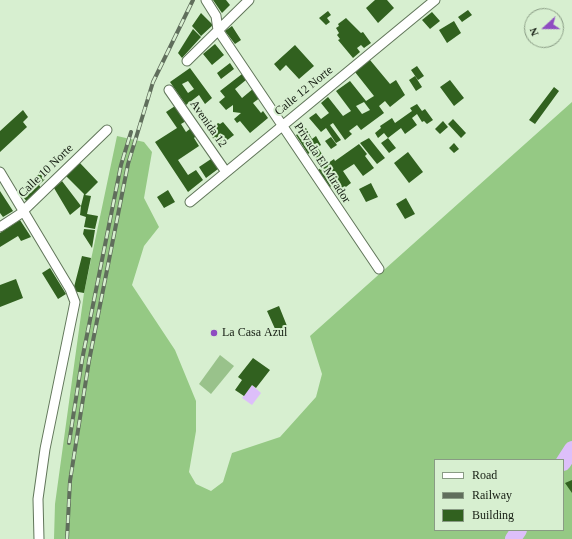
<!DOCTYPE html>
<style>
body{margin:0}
#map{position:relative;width:572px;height:539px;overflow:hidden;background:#d7efd0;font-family:"Times New Roman",serif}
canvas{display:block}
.legend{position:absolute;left:434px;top:459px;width:130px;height:72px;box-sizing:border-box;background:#d7efd0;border:1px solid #899b84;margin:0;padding:5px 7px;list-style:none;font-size:12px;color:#151d12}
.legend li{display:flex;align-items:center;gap:8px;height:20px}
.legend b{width:20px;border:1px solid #899b84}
.north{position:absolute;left:524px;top:8px;width:40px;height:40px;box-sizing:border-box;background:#d7efd0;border:1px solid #899b84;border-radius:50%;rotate:249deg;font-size:11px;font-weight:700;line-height:16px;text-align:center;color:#151d12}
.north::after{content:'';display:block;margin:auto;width:14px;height:18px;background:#8e4cc1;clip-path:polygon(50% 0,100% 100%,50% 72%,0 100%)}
</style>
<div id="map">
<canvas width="572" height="539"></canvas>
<ul class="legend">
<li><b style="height:5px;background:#fff"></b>Road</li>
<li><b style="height:5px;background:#606e5c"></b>Railway</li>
<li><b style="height:11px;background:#31611f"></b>Building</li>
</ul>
<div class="north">N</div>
</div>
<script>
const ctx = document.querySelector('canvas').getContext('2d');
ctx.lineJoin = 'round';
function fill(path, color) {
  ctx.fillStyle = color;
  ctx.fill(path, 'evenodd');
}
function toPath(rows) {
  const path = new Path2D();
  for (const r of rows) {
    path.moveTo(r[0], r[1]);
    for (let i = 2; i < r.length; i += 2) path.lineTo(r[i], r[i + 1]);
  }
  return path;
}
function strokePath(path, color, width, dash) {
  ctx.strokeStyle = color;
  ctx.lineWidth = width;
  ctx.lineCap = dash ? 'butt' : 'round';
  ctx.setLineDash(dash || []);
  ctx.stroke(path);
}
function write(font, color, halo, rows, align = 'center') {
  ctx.font = font + ' "Times New Roman",serif';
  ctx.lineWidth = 4;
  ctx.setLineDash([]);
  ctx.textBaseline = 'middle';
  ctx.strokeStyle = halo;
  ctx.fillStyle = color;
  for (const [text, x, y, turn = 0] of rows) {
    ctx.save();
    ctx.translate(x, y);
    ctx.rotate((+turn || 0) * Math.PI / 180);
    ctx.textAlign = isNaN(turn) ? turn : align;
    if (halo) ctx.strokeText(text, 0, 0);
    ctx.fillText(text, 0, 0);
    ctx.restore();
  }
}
const green = toPath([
 [220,355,234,366,211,394,199,384]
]);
const forest = toPath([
 [572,102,572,539,54,539,55,504,84,293,117,136,144,142,152,152,144,198,159,227,144,246,132,285,175,350,196,401,196,431,189,472,196,484,211,491,223,482,232,453,280,437,316,397,322,374,310,336],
 [435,460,563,460,563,530,435,530]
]);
const water = toPath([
 [252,385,261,393,252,405,242,398]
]);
const river = toPath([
 [563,463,572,449],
 [513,539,519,530]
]);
const building = toPath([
 [213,0,226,0,230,5,222,13],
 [375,0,387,0,394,8,378,23,366,8],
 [468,10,472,15,462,22,458,17],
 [328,11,331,15,327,18,330,22,326,25,319,18],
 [432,12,440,21,430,29,422,20],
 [201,13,213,25,201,36,192,26],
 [346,18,361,33,363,32,371,43,364,48,361,45,357,48,360,52,353,58,338,40,340,39,337,35,339,33,336,28,339,26,338,24],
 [454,21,461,33,447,43,439,30],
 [232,26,241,40,235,44,225,31],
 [193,29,201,37,182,58,178,53],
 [215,44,224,55,212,65,203,54],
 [295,45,314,66,299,79,286,65,280,71,274,64],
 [370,60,390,84,396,80,405,95,390,107,385,101,379,106,384,113,361,130,357,125,349,131,352,134,345,140,333,123,330,125,341,140,336,143,326,128,321,132,309,118,316,113,321,119,329,113,321,103,328,97,343,116,351,111,336,91,350,81,366,101,374,96,355,72],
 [364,102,370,110,362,114,356,106],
 [230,63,234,69,221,79,217,73],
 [417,66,424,76,418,80,411,70],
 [190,68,212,98,205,104,199,95,186,105,170,82],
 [188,81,194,89,188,93,182,84],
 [242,74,246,80,235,89,242,98,254,88,261,97,253,103,261,113,263,111,268,118,250,133,240,121,237,123,234,119,241,113,233,112,233,105,226,110,219,102,225,97,220,91],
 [415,76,422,87,416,91,409,80],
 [450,80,464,98,454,106,440,87],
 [554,87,559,91,535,124,529,120],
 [417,104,422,111,425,109,433,120,427,124,424,121,422,122,417,114,412,118,417,125,405,134,401,128,388,138,384,133,378,138,375,133,381,128,380,126,392,118,395,123,412,111,410,108],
 [175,106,186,121,181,124,186,132,191,128,196,136,194,138,199,146,178,160,188,175,196,170,203,180,188,192,155,142,177,128,166,112],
 [23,110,28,117,23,122,27,127,0,152,0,131],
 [453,119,466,133,461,138,448,124],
 [443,121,448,127,440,134,435,129],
 [223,122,234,135,226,141,224,139,218,144,209,134,213,131,211,129,218,123,220,124],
 [306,128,312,139,316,136,321,145,308,154,296,135],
 [331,137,337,145,331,149,325,141],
 [369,138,385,158,377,164,360,143],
 [388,138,396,148,389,153,381,143],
 [454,143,459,149,454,153,449,148],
 [359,144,367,154,365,156,374,168,363,176,354,164,343,171,351,183,342,190,336,182,330,187,318,170,334,159,335,161],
 [318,148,322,154,315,159,311,153],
 [408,152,423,172,409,183,394,163],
 [211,159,218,169,206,178,199,167],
 [80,163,98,182,85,195,91,196,87,214,98,216,95,229,84,227,86,217,80,215,81,206,70,215,54,188,62,181,81,206,84,194,66,176],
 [40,173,45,179,39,185,41,188,27,202,24,198,29,193,25,187],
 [371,183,378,197,366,202,359,189],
 [168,190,175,202,164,208,157,197],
 [0,191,13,211,3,217,0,213],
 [406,198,415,214,405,219,396,204],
 [20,220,31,237,21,241,18,236,0,247,0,233],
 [84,229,95,230,92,248,83,234],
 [82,256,91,258,84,293,73,291],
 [50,268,66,294,58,299,42,273],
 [16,279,23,298,0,307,0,285],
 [279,306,287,326,276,331,267,311],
 [253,358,270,370,256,388,252,385,244,396,235,390,242,380,238,377],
 [572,480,572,493,565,483]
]);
const minor = toPath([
 [206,0,216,16,218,30,379,269],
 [187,61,249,0],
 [169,90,226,172],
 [0,172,70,289,75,302,45,449,38,499,39,539],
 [190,202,435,0],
 [0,227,20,214,107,130]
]);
const rail = toPath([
 [69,443,82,360,121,165,131,132],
 [67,539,70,481,89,361,128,164,153,82,193,0]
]);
const markers = [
 [214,333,4,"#8e4cc1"]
];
const streetNames = [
 ["Calle 12 Norte",304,91,-39],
 ["Avenida 12",208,124,55],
 ["Privada El Mirador",322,163,57],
 ["Calle 10 Norte",46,171,-44]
];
const poiNames = [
 ["La Casa Azul",222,333]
];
fill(green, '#99c28b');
fill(forest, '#95c984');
fill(water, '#ddbffa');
strokePath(river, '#ddbffa', 16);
fill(building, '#31611f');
strokePath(minor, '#61765a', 11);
strokePath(minor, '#fff', 9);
strokePath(rail, '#606e5c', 4);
strokePath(rail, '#d7efd0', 2.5, [8]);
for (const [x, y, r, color] of markers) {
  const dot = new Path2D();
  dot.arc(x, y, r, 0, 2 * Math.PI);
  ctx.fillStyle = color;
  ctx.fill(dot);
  strokePath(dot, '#d7efd0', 1.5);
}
write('12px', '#151d12', '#d7efd0', streetNames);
write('12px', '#151d12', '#d7efd0', poiNames, 'left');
</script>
